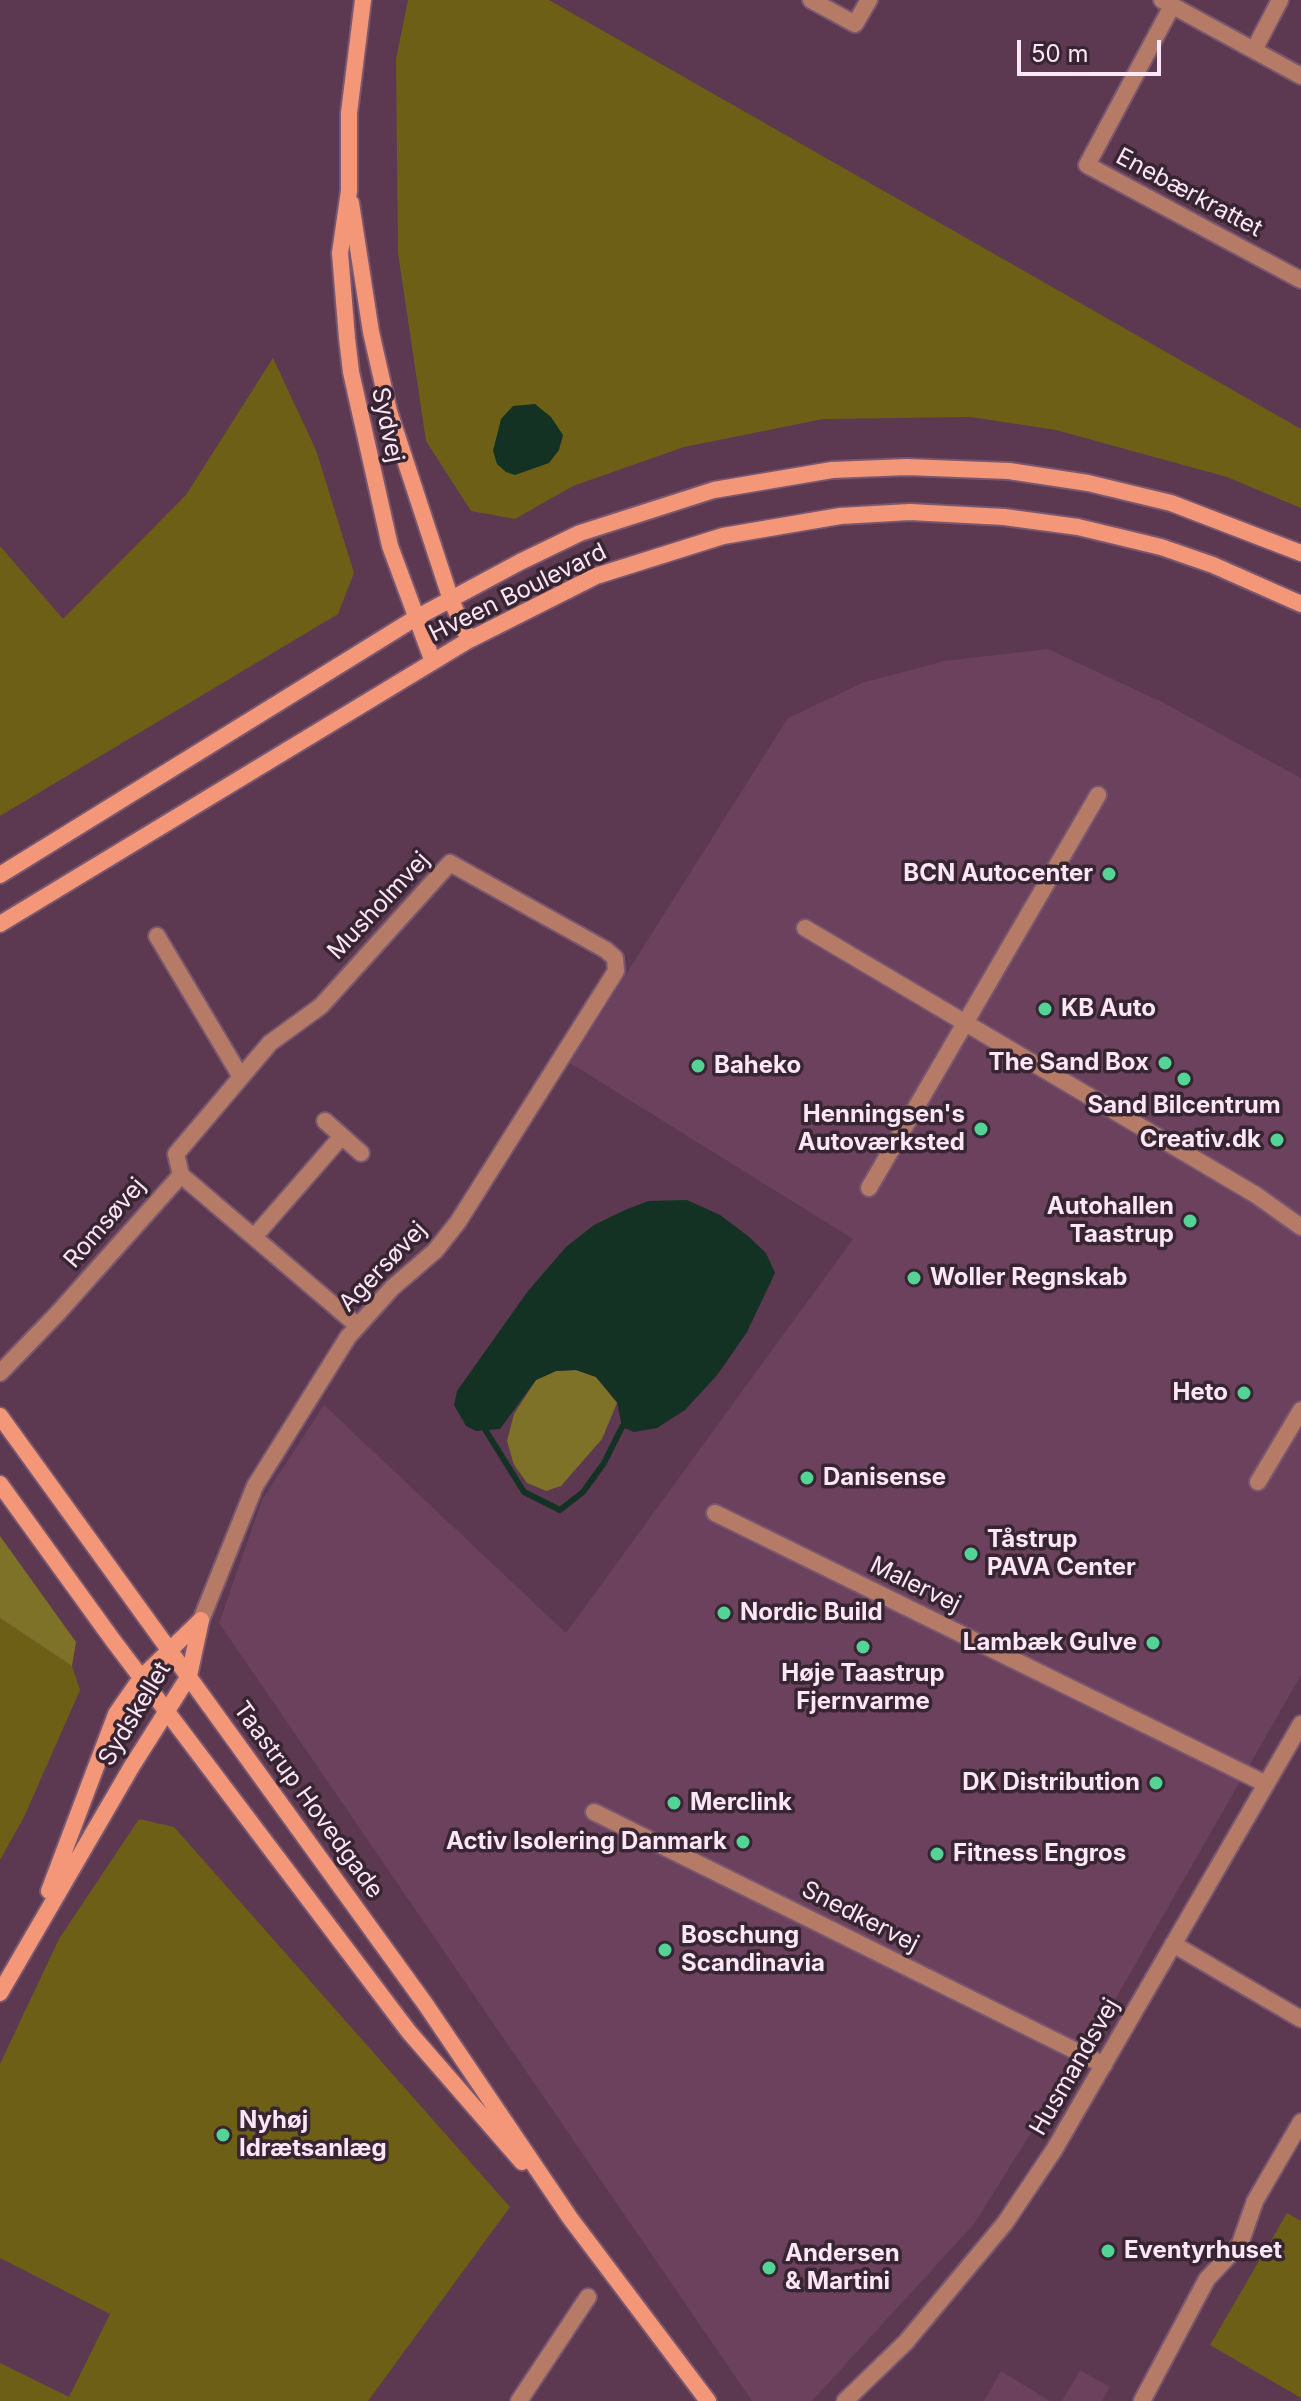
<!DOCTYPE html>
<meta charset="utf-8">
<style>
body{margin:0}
#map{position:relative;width:1301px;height:2401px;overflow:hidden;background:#5c3851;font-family:Inter,sans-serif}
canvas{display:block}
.scale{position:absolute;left:1017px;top:40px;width:144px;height:36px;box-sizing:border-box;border:4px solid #fde6f5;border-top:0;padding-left:10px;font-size:24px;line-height:28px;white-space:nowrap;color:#fde6f5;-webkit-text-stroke:6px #372631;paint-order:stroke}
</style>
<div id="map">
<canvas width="1301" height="2401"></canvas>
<div class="scale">50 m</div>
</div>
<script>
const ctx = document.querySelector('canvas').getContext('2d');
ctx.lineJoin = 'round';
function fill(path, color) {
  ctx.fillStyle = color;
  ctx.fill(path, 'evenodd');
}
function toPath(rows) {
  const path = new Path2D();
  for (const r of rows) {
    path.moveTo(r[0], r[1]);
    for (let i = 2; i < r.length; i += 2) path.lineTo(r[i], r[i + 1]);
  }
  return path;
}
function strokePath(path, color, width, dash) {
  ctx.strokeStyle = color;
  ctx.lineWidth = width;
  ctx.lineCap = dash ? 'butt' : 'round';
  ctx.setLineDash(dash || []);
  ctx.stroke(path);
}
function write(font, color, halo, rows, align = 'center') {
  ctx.font = font + ' Inter,sans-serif';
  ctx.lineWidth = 7;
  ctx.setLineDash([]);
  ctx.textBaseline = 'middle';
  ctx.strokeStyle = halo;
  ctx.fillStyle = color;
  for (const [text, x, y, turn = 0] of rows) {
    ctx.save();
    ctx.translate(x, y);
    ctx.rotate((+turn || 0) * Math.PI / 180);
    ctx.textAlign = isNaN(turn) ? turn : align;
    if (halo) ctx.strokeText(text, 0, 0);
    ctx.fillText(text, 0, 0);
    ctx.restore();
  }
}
const built = toPath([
 [1048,649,1162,702,1301,778,1301,1675,1120,1991,974,2224,812,2401,752,2401,219,1623,262,1500,324,1405,566,1633,853,1239,570,1063,788,718,862,683,944,661],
 [1080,2370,1110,2387,1102,2401,1062,2401],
 [1001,2371,1050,2401,984,2401]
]);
const green = toPath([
 [408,0,549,0,1301,429,1301,508,1227,477,1056,430,971,417,823,419,684,447,573,486,515,519,471,511,426,441,398,253,396,59],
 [273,358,316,450,354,573,338,614,0,816,0,546,63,619,186,495],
 [0,1618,72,1666,80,1690,24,1817,0,1860],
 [139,1819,174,1827,510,2207,368,2401,0,2401,0,2363,69,2397,110,2314,0,2258,0,2064,59,1939],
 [1287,2213,1301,2221,1301,2398,1210,2345]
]);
const forest = toPath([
 [576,1370,596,1377,617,1403,602,1439,561,1486,546,1491,527,1483,514,1465,507,1441,514,1414,536,1380,556,1371],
 [0,1536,76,1642,72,1666,0,1618]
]);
const water = toPath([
 [535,404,551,417,563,435,559,450,549,463,515,475,506,472,497,464,493,451,501,419,513,406],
 [687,1200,720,1215,748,1236,766,1253,775,1273,747,1332,718,1374,685,1410,657,1428,634,1432,622,1427,617,1402,596,1377,576,1370,556,1371,536,1380,500,1429,476,1431,466,1426,454,1405,457,1391,528,1291,566,1247,594,1225,625,1210,648,1201]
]);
const stream = toPath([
 [486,1431,524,1492,560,1510,583,1492,604,1463,622,1427]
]);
const street = toPath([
 [811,0,855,24,869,0],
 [1162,0,1301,76],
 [1172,6,1087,165,1301,280],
 [1254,50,1280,0],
 [805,928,1256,1195,1301,1227],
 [157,936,241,1077],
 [325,1121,361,1153],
 [181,1175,176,1154,270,1043,321,1006,450,863,606,950,615,958,616,971,458,1222,435,1251,392,1288,348,1337,255,1486,201,1620],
 [869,1188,1098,795],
 [254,1237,342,1136],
 [0,1373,57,1314,181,1175,358,1326],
 [1258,1482,1301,1410],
 [715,1513,1266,1784],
 [594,1812,1104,2065],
 [1173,1944,1301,2019],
 [519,2401,588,2297],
 [845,2401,906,2342,1005,2223,1054,2150,1301,1724],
 [1142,2401,1207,2279,1240,2244,1255,2201,1301,2122]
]);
const secondary = toPath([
 [363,0,349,113,349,191,340,253,347,338,351,372,390,546,433,662],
 [351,203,371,332,389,411,451,600,469,640],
 [0,875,414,619,520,562,580,533,714,490,832,470,907,467,1009,471,1088,483,1171,503,1301,553],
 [0,924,469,640,596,576,723,536,840,516,910,512,1004,517,1078,527,1161,547,1213,565,1301,604],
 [0,1416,426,2005,570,2218,708,2401],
 [0,1484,112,1639,409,2032,522,2162],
 [49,1891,116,1714,141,1678,201,1620],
 [0,1993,132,1766,189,1676,201,1620]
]);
const markers = [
 [1109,874,8,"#54d396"],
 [1045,1009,8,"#54d396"],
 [1165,1063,8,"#54d396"],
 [698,1066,8,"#54d396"],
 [1184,1079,8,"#54d396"],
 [981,1129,8,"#54d396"],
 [1277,1140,8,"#54d396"],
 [1190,1221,8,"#54d396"],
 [914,1278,8,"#54d396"],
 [1244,1393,8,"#54d396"],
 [807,1478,8,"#54d396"],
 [971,1554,8,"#54d396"],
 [724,1613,8,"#54d396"],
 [1153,1643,8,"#54d396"],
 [863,1647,8,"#54d396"],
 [1156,1783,8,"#54d396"],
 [674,1803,8,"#54d396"],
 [743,1842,8,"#54d396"],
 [937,1854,8,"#54d396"],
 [665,1950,8,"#54d396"],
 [223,2135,8,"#54d396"],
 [1108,2251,8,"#54d396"],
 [769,2268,8,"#54d396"]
];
const streetNames = [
 ["Enebærkrattet",1189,193,28],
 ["Sydvej",387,425,78],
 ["Hveen Boulevard",518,593,-26],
 ["Musholmvej",379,906,-47],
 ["Romsøvej",105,1223,-49],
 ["Agersøvej",383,1267,-46],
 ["Malervej",915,1585,26],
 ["Sydskellet",135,1714,-59],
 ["Taastrup Hovedgade",308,1800,54],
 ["Snedkervej",860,1917,27],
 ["Husmandsvej",1075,2067,-60]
];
const poiNames = [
 ["BCN Autocenter",1093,874,"right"],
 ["KB Auto",1061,1009],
 ["The Sand Box",1149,1063,"right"],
 ["Baheko",714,1066],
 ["Sand Bilcentrum",1184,1106,"center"],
 ["Henningsen's",965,1115,"right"],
 ["Autoværksted",965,1143,"right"],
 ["Creativ.dk",1261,1140,"right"],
 ["Autohallen",1174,1207,"right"],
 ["Taastrup",1174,1235,"right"],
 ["Woller Regnskab",930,1278],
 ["Heto",1228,1393,"right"],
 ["Danisense",823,1478],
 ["Tåstrup",987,1540],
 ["PAVA Center",987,1568],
 ["Nordic Build",740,1613],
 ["Lambæk Gulve",1137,1643,"right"],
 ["Høje Taastrup",863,1674,"center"],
 ["Fjernvarme",863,1702,"center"],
 ["DK Distribution",1140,1783,"right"],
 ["Merclink",690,1803],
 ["Activ Isolering Danmark",727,1842,"right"],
 ["Fitness Engros",953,1854],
 ["Boschung",681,1936],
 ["Scandinavia",681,1964],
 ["Nyhøj",239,2121],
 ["Idrætsanlæg",239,2149],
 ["Eventyrhuset",1124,2251],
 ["Andersen",785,2254],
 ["& Martini",785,2282]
];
fill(built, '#6b415e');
fill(green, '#6d6016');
fill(forest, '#7e7128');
fill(water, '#143223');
strokePath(stream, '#143223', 6);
strokePath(street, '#79576f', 20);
strokePath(secondary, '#79576f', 20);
strokePath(street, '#b67b67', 16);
strokePath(secondary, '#f49778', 16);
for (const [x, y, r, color] of markers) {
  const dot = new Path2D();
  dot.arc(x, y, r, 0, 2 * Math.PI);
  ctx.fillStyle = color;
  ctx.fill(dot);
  strokePath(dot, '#372631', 3);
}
write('24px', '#fde6f5', '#372631', streetNames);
write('bold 24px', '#fde6f5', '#372631', poiNames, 'left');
</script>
